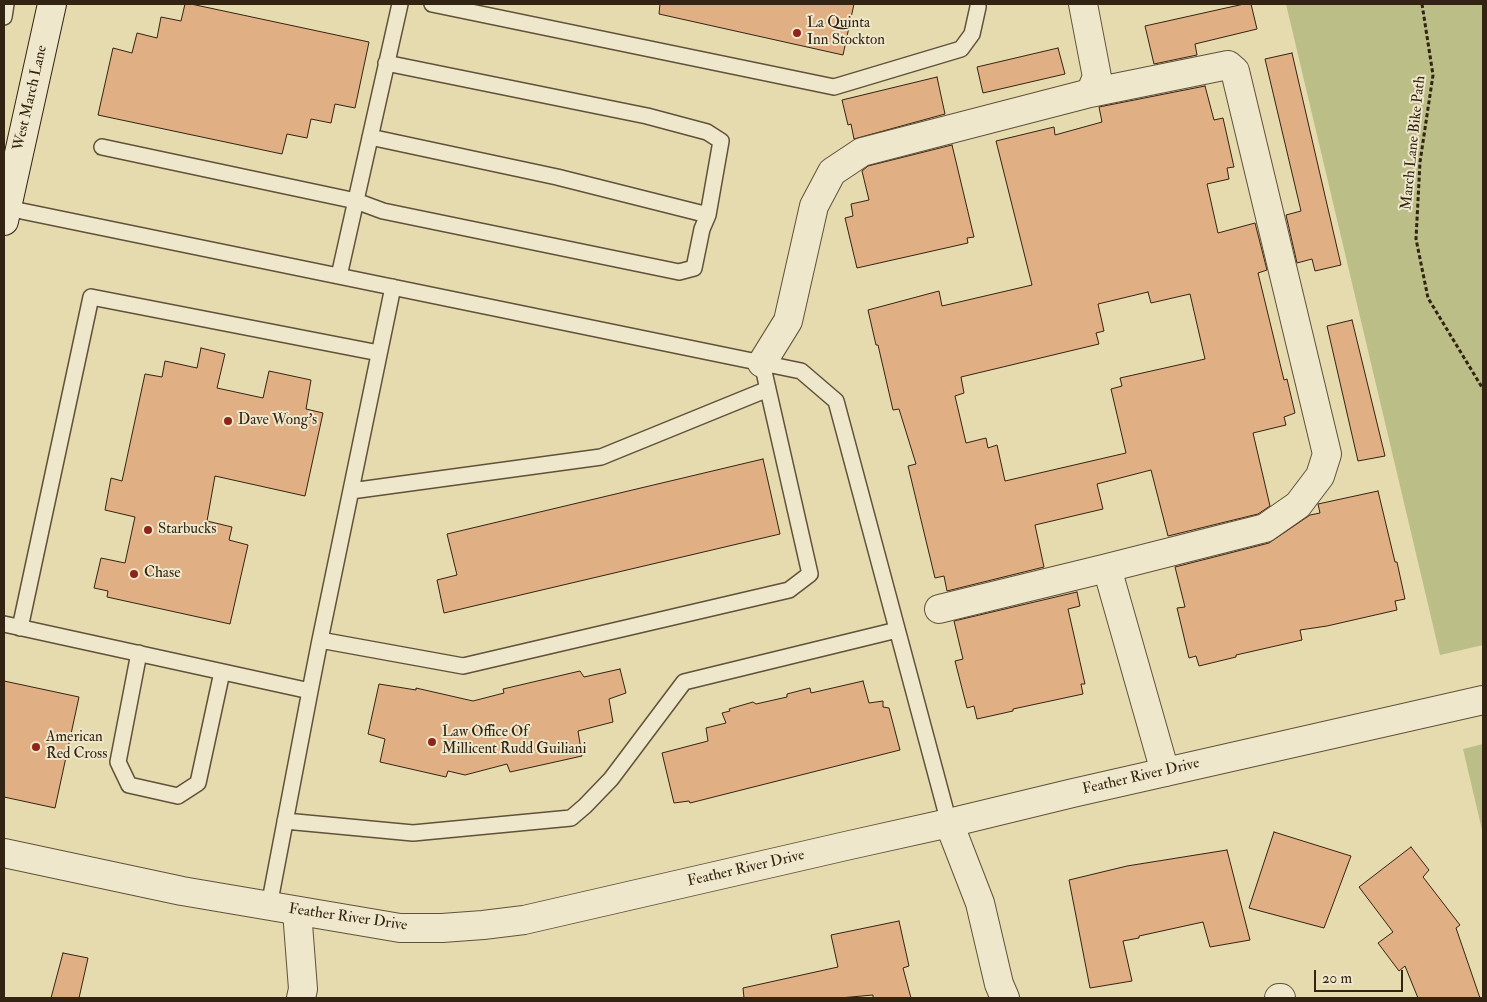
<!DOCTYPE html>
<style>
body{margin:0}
#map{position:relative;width:1487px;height:1002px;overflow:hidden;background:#e6daaf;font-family:"IM FELL Double Pica",serif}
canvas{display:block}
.frame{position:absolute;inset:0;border:5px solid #332312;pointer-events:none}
.scale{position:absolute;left:1314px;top:970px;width:89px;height:22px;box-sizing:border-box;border:2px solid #332312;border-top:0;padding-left:6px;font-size:15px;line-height:18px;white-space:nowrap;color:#332312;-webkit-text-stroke:4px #efe7cb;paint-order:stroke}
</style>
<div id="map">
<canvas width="1487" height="1002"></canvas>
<div class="frame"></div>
<div class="scale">20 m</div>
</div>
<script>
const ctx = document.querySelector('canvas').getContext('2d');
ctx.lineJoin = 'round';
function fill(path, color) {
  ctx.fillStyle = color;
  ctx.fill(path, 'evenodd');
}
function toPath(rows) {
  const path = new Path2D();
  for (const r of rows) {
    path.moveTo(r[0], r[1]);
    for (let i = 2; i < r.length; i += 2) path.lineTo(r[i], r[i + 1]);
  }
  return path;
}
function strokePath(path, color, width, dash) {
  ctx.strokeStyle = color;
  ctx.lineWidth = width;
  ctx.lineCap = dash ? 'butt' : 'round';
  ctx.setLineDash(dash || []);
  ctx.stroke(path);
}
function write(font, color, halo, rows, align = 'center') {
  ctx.font = font + ' "IM FELL Double Pica",serif';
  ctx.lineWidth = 4;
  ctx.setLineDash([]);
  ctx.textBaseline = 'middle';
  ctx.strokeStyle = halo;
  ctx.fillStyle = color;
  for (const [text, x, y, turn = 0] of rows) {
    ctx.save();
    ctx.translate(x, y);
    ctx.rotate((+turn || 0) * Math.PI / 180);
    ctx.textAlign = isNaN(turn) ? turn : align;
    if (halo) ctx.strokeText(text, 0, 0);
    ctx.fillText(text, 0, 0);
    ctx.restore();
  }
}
const green = toPath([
 [1286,4,1483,4,1483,645,1440,655],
 [1483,744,1483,834,1463,749]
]);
const building = toPath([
 [185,4,191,4,369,42,355,108,335,104,331,123,311,119,307,138,287,134,282,154,98,115,113,48,132,53,137,33,157,38,161,17,181,21,185,4],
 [660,4,854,4,843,55,659,14,660,4],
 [1244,4,1251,4,1257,29,1195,44,1197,55,1154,64,1145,26,1244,4],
 [1058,48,1065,74,983,93,977,67,1058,48],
 [1292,53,1341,265,1315,271,1312,259,1297,263,1286,215,1301,211,1265,59,1292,53],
 [937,77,945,114,854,139,851,124,848,125,842,100,937,77],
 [1205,86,1214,120,1223,118,1234,167,1227,168,1229,179,1207,184,1218,233,1255,223,1267,270,1258,273,1284,380,1287,379,1295,413,1284,417,1286,425,1253,433,1270,506,1258,514,1168,536,1151,470,1097,484,1103,509,1035,525,1044,567,947,591,944,576,935,578,908,466,916,464,899,409,893,410,878,345,876,345,868,310,939,291,942,306,1032,285,996,141,1054,127,1055,135,1102,122,1099,107,1205,86],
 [1148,292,1151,303,1190,294,1205,359,1120,378,1122,386,1111,389,1126,453,1005,481,997,445,988,448,986,438,966,443,955,396,964,393,961,377,1099,344,1096,333,1104,331,1098,304,1148,292],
 [952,145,974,237,967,238,968,243,857,268,845,218,853,216,851,204,869,200,862,171,868,166,952,145],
 [1352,320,1385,456,1358,461,1327,326,1352,320],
 [201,348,225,354,217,388,263,398,269,371,311,380,306,409,323,413,305,496,215,476,207,521,232,527,229,540,248,545,230,624,107,597,108,591,94,588,101,558,125,563,135,517,105,510,111,478,122,481,145,374,162,377,165,361,197,368,201,348],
 [763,459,780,534,444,613,437,580,457,575,447,534,763,459],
 [1378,491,1395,562,1397,562,1405,599,1395,601,1397,610,1327,626,1300,630,1302,640,1236,655,1236,657,1199,666,1196,656,1189,658,1177,608,1185,607,1175,567,1269,543,1310,515,1320,513,1318,504,1378,491],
 [1077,592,1080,606,1068,609,1085,684,1081,684,1083,694,1013,709,1013,711,977,719,974,706,967,708,955,661,963,659,954,621,1077,592],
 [620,669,626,693,609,699,613,722,578,731,582,756,510,772,507,764,465,775,448,771,446,777,380,762,385,739,368,734,379,684,416,690,416,688,473,701,504,693,503,689,580,671,584,677,620,669],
 [4,681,79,697,55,808,4,797,4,681],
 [863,681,869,703,883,701,883,707,889,708,900,750,690,803,689,801,674,803,662,753,708,741,706,728,726,723,722,713,730,711,729,709,753,702,756,704,787,697,787,694,810,688,811,693,863,681],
 [1274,832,1351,856,1324,928,1249,908,1274,832],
 [1411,847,1429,870,1423,877,1460,925,1456,928,1480,998,1418,998,1405,966,1399,971,1378,943,1393,932,1359,887,1411,847],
 [1227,850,1250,940,1210,947,1203,922,1139,936,1139,938,1123,941,1132,981,1090,988,1069,880,1127,866,1227,850],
 [899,921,909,966,903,968,911,998,873,998,873,995,840,998,744,998,743,988,838,967,831,935,899,921],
 [63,953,88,958,79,998,51,998,63,953]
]);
const path = toPath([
 [1422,4,1433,75,1420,162,1416,239,1428,298,1483,389]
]);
const service = toPath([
 [432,4,834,87,961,49,972,34,978,7,978,4],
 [4,17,6,4],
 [386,63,647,116,707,132,721,141,708,215],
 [102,147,356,201,383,211,679,272,694,268,702,229,708,215,557,177,370,137],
 [4,205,7,208,801,371,836,401,949,823],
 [339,276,400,4],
 [351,491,601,457,768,389],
 [4,624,310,691,269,906],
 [20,628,91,297,379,353],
 [320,640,393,287],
 [139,653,118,762,129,785,178,796,198,783,222,672],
 [310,691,320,640,463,666,789,590,810,574,762,363],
 [285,821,413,833,571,818,585,806,611,779,684,682,897,630]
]);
const minor = toPath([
 [1090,93,1228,65,1235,71,1327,454,1320,476,1298,505,1265,528,1107,568,1165,772],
 [762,363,788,321,814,206,832,172,862,152,1090,93,1097,77,1083,4],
 [939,609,1107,568],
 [949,823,980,903,999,984,1005,998],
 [297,911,303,989,301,998],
 [1279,998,1281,998]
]);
const tertiary = toPath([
 [4,853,182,891,400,928,442,928,483,925,524,920,850,845,949,823,1073,793,1483,700]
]);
const secondary = toPath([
 [4,221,52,4]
]);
const markers = [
 [797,33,5,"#8f2418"],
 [228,421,5,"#8f2418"],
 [148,530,5,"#8f2418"],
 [134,574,5,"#8f2418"],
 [432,742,5,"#8f2418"],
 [36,747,5,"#8f2418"]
];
const poiNames = [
 ["La Quinta",807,24],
 ["Inn Stockton",807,41],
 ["Dave Wong's",238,421],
 ["Starbucks",158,530],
 ["Chase",144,574],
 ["Law Office Of",442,733],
 ["Millicent Rudd Guiliani",442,750],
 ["American",46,738],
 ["Red Cross",46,755]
];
const streetNames = [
 ["West March Lane",31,98,-77],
 ["March Lane Bike Path",1414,143,-84],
 ["Feather River Drive",1141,777,-13],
 ["Feather River Drive",746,869,-13],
 ["Feather River Drive",348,918,8]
];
fill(green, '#bbbe87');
fill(building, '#e1af84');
strokePath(building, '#332312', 1);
strokePath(service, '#605139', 18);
strokePath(minor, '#605139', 30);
strokePath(tertiary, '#605139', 30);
strokePath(secondary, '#332312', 30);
strokePath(path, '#332312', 3, [4, 2.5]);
strokePath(service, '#efe7cb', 15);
strokePath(minor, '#efe7cb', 28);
strokePath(tertiary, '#efe7cb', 28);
strokePath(secondary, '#efe7cb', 28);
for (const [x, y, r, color] of markers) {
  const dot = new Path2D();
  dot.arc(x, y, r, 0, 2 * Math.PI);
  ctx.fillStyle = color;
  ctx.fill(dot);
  strokePath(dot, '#efe7cb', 2);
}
write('15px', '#332312', '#efe7cb', poiNames, 'left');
write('15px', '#332312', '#efe7cb', streetNames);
</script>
